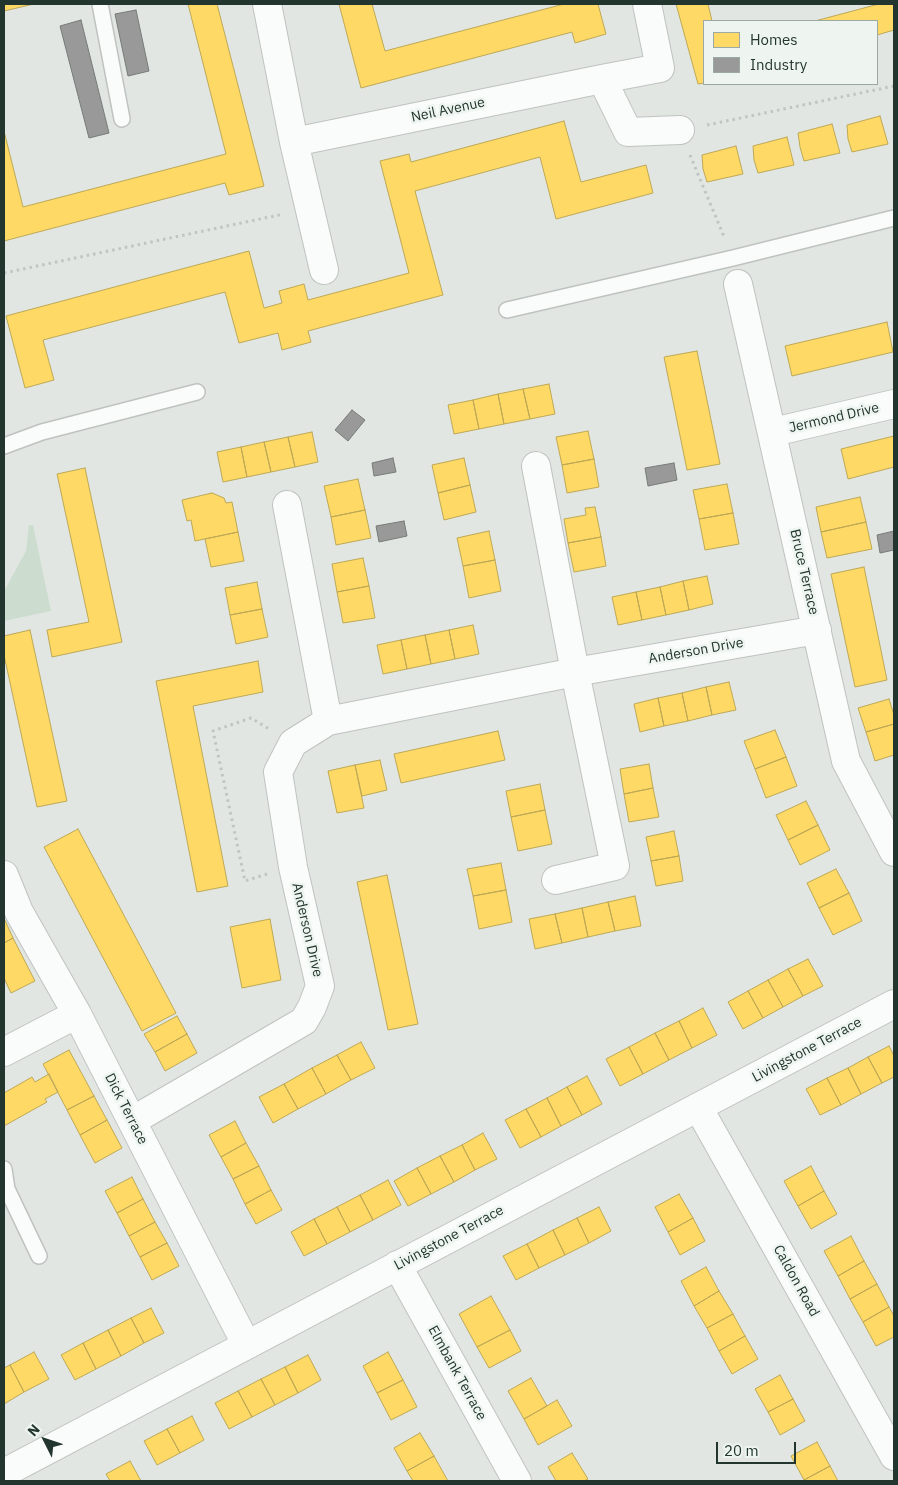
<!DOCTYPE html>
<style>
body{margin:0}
#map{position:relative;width:898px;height:1485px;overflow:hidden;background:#e1e6e3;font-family:"IBM Plex Sans",sans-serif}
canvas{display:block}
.frame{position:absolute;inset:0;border:5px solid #22352e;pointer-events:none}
.legend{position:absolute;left:703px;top:20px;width:175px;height:65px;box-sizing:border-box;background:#eef5f1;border:1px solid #9ca8a3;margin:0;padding:6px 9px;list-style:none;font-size:15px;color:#22352e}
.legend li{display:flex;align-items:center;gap:10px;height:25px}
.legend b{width:25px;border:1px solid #9ca8a3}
.north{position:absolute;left:20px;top:1415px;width:50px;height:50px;-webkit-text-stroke:4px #eef5f1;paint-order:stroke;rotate:311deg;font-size:14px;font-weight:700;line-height:20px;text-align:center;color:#22352e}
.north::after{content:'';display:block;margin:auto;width:18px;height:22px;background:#22352e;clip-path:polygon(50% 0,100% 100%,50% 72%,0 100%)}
.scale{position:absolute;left:716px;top:1442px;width:80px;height:22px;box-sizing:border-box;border:2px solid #22352e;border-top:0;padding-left:6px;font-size:15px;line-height:18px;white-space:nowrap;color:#22352e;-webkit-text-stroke:4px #eef5f1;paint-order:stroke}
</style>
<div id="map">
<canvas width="898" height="1485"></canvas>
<div class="frame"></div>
<ul class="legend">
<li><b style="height:14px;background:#ffd966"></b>Homes</li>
<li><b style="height:14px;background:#999"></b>Industry</li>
</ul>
<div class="north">N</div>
<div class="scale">20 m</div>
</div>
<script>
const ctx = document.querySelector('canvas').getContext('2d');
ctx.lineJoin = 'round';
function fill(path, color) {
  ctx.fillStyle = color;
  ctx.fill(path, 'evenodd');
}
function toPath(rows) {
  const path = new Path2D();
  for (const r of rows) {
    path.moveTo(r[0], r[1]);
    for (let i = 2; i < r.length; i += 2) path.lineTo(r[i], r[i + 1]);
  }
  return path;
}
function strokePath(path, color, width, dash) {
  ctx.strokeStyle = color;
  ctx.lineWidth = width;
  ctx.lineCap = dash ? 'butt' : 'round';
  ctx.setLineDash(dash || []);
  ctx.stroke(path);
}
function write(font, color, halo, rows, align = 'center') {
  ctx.font = font + ' "IBM Plex Sans",sans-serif';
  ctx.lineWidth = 5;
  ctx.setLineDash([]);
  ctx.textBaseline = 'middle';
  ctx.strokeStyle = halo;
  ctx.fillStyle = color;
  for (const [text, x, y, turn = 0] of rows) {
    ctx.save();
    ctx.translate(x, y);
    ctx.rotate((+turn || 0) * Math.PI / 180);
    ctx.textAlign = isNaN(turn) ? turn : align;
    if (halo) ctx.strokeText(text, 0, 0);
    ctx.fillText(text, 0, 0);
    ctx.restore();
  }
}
const green = toPath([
 [29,525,33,525,51,611,4,621,4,591,26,551]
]);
const homes = toPath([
 [4,4,34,4,4,11,4,4],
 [188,4,217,4,264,186,229,195,225,183,4,241,4,131,23,207,226,154,188,4],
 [339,4,372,4,385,51,564,4,598,4,606,34,575,43,572,32,361,88,339,4],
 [676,4,708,4,712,21,704,21,704,83,698,84,676,4],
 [879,4,894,4,894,30,877,35,877,21,815,21,879,4],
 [880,116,888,144,852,152,848,139,847,125,880,116],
 [564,121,581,182,646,165,653,193,556,219,540,157,415,191,443,295,308,331,311,342,282,350,278,333,239,343,225,292,43,340,54,380,25,388,6,316,249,251,264,308,282,303,279,291,304,284,308,300,409,273,380,161,409,154,411,162,564,121],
 [832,124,840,153,804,161,800,147,798,133,832,124],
 [787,137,794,165,758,173,754,160,753,146,787,137],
 [736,146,743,174,707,182,703,169,702,155,736,146],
 [887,322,893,352,792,376,785,346,887,322],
 [697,351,720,464,687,470,664,357,697,351],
 [549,384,555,414,530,419,523,389,549,384],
 [523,389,530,419,504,424,498,394,523,389],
 [498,394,504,424,479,429,473,400,498,394],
 [473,400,479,429,454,434,448,405,473,400],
 [588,431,594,459,562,465,556,437,588,431],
 [312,432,318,462,295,467,288,437,312,432],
 [894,436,894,467,848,479,841,449,894,436],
 [288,437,295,467,271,472,264,442,288,437],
 [264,442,271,472,247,477,241,447,264,442],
 [241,447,247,477,223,482,217,452,241,447],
 [464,458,470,485,438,493,432,465,464,458],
 [594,459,599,487,567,493,562,465,594,459],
 [85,468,122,642,52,657,47,630,89,622,57,474,85,468],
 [358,479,365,510,331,517,324,486,358,479],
 [727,484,733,513,699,519,693,490,727,484],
 [470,485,476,512,444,520,438,493,470,485],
 [212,493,224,498,226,503,232,502,238,532,195,541,191,520,187,521,182,500,212,493],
 [860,497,866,522,821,532,816,507,860,497],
 [595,507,601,537,568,543,564,519,586,515,585,508,595,507],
 [365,510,371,538,336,545,331,517,365,510],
 [733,513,739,544,705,550,699,519,733,513],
 [866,522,872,549,827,558,821,532,866,522],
 [489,531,495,560,463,566,457,538,489,531],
 [238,532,244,561,211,567,205,539,238,532],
 [601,537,606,566,574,572,568,543,601,537],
 [363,558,369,586,337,592,332,564,363,558],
 [495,560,501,591,469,598,463,566,495,560],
 [864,567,887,680,855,687,831,574,864,567],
 [707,576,713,604,689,610,683,581,707,576],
 [683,581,689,610,666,615,660,587,683,581],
 [257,582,262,609,230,615,225,588,257,582],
 [369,586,375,618,343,623,337,592,369,586],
 [660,587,666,615,642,620,636,592,660,587],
 [636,592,642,620,618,625,612,597,636,592],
 [262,609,268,637,236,644,230,615,262,609],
 [473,625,479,654,455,659,449,630,473,625],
 [30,630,67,801,37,807,4,655,4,636,30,630],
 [449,630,455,659,431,664,425,635,449,630],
 [425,635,431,664,407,669,401,640,425,635],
 [401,640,407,669,383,674,377,645,401,640],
 [258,661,263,692,193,706,228,886,197,892,156,681,258,661],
 [729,682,736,710,712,715,706,687,729,682],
 [706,687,712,715,688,721,682,693,706,687],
 [682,693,688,721,664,726,658,698,682,693],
 [658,698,664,726,640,732,634,704,658,698],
 [889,699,894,715,894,724,866,732,858,708,889,699],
 [894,724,894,755,875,761,866,732,894,724],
 [775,730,786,757,755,769,744,741,775,730],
 [498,731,505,760,401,783,394,754,498,731],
 [786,757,797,786,766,798,755,769,786,757],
 [380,760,387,790,362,796,355,765,380,760],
 [649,764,653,788,624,794,620,769,649,764],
 [355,765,364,808,337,813,328,771,355,765],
 [540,784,545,810,511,817,506,791,540,784],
 [653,788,659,817,629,822,624,794,653,788],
 [806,801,818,825,788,840,776,815,806,801],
 [545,810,552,844,518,851,511,817,545,810],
 [818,825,830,850,800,865,788,840,818,825],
 [78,829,176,1013,142,1031,44,847,78,829],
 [674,831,679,856,651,861,646,837,674,831],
 [679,856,683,881,656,886,651,861,679,856],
 [501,863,506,890,473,896,467,869,501,863],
 [836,869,849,893,819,908,807,883,836,869],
 [387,875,418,1024,388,1030,357,882,387,875],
 [506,890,512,922,479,929,473,896,506,890],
 [849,893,862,921,833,935,819,908,849,893],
 [635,896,641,926,615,931,608,902,635,896],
 [608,902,615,931,588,937,582,908,608,902],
 [582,908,588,937,562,943,555,914,582,908],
 [555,914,562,943,535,949,529,919,555,914],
 [4,918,13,938,4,943,4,918],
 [270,919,281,980,242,988,230,927,270,919],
 [13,938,35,981,11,993,4,978,4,943,13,938],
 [808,959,823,986,803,996,788,969,808,959],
 [788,969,803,996,783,1007,768,980,788,969],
 [768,980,783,1007,763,1018,748,991,768,980],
 [748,991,763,1018,743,1029,728,1002,748,991],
 [703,1008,717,1035,692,1048,679,1021,703,1008],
 [177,1016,187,1034,155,1052,144,1034,177,1016],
 [679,1021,692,1048,669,1060,655,1033,679,1021],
 [655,1033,669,1060,643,1074,629,1047,655,1033],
 [187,1034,197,1053,165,1071,155,1052,187,1034],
 [361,1042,375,1068,351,1080,337,1055,361,1042],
 [889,1046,894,1056,894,1077,882,1083,868,1057,889,1046],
 [629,1047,643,1074,620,1086,606,1059,629,1047],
 [69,1050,94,1096,67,1110,43,1064,69,1050],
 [337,1055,351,1080,326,1094,312,1068,337,1055],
 [868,1057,882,1083,861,1094,848,1068,868,1057],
 [312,1068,326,1094,298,1109,284,1084,312,1068],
 [848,1068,861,1094,841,1105,827,1078,848,1068],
 [49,1074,58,1092,45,1099,47,1102,4,1126,4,1093,32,1077,35,1082,49,1074],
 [587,1076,602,1104,582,1115,567,1087,587,1076],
 [827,1078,841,1105,820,1115,806,1089,827,1078],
 [284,1084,298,1109,273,1123,259,1097,284,1084],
 [567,1087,582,1115,561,1126,547,1098,567,1087],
 [94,1096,107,1120,80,1135,67,1110,94,1096],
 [547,1098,561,1126,541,1137,526,1109,547,1098],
 [526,1109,541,1137,520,1148,505,1120,526,1109],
 [107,1120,122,1148,95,1163,80,1135,107,1120],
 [235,1121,246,1143,221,1157,209,1135,235,1121],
 [483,1133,497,1159,475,1170,462,1145,483,1133],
 [246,1143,259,1166,233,1179,221,1157,246,1143],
 [462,1145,475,1170,454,1182,440,1156,462,1145],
 [440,1156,454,1182,431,1194,417,1168,440,1156],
 [259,1166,271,1190,245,1204,233,1179,259,1166],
 [811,1166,824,1191,798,1206,784,1181,811,1166],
 [417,1168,431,1194,408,1206,394,1181,417,1168],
 [132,1177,143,1199,117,1213,105,1191,132,1177],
 [388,1180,401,1205,373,1220,360,1195,388,1180],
 [271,1190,282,1210,256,1224,245,1204,271,1190],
 [824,1191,837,1214,811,1229,798,1206,824,1191],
 [679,1194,693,1218,668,1232,655,1207,679,1194],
 [360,1195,373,1220,350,1232,337,1207,360,1195],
 [143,1199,155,1222,129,1236,117,1213,143,1199],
 [337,1207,350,1232,327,1244,314,1219,337,1207],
 [599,1207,611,1231,589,1243,577,1218,599,1207],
 [577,1218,589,1243,565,1255,553,1230,577,1218],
 [693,1218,705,1241,680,1255,668,1232,693,1218],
 [314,1219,327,1244,304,1256,291,1232,314,1219],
 [155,1222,167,1243,140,1257,129,1236,155,1222],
 [553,1230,565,1255,539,1268,527,1244,553,1230],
 [851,1236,864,1261,838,1276,824,1251,851,1236],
 [167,1243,179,1266,152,1280,140,1257,167,1243],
 [527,1244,539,1268,516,1280,503,1256,527,1244],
 [864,1261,877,1284,850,1299,838,1276,864,1261],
 [706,1267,719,1291,694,1306,681,1281,706,1267],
 [877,1284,889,1307,863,1322,850,1299,877,1284],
 [719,1291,733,1314,707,1328,694,1306,719,1291],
 [491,1296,510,1330,477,1347,459,1314,491,1296],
 [889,1307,894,1316,894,1337,876,1346,863,1322,889,1307],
 [151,1308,164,1333,144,1343,131,1318,151,1308],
 [733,1314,745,1336,719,1351,707,1328,733,1314],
 [131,1318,144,1343,121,1356,108,1330,131,1318],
 [108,1330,121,1356,96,1369,83,1343,108,1330],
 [510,1330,521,1351,489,1368,477,1347,510,1330],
 [745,1336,758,1359,732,1374,719,1351,745,1336],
 [83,1343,96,1369,75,1380,61,1355,83,1343],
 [34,1352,49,1379,24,1392,10,1365,34,1352],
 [388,1352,403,1380,377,1393,363,1366,388,1352],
 [308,1355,321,1380,298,1393,285,1367,308,1355],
 [10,1365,24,1392,4,1404,4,1368,10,1365],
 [285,1367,298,1393,275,1405,261,1379,285,1367],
 [780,1375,793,1399,768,1412,755,1389,780,1375],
 [531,1378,547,1406,524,1419,508,1391,531,1378],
 [261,1379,275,1405,252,1417,238,1391,261,1379],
 [403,1380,417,1407,391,1420,377,1393,403,1380],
 [238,1391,252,1417,229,1429,215,1403,238,1391],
 [793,1399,805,1421,780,1435,768,1412,793,1399],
 [557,1400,572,1426,538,1445,524,1419,557,1400],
 [192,1416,204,1440,180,1453,167,1429,192,1416],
 [167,1429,180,1453,157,1465,144,1441,167,1429],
 [420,1433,434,1456,407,1471,394,1448,420,1433],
 [817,1442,830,1466,804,1480,791,1456,817,1442],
 [572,1453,588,1479,584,1481,556,1481,548,1467,572,1453],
 [434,1456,448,1481,413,1481,407,1471,434,1456],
 [130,1461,141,1481,110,1481,106,1474,130,1461],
 [830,1466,838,1481,805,1481,804,1480,830,1466]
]);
const industry = toPath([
 [136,10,149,71,128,76,115,14,136,10],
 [81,20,109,133,89,138,60,26,81,20],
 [352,410,365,420,348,441,335,430,352,410],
 [393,458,396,472,374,476,372,463,393,458],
 [674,463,677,480,648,486,645,468,674,463],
 [404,521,407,536,379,542,376,526,404,521],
 [894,531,894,550,880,553,877,535,894,531]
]);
const path = toPath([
 [707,125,894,86],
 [690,155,725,239],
 [4,273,284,214],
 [267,874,245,881,213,731,251,718,271,730]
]);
const lane = toPath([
 [100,4,122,119],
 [507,310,733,258,894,218],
 [4,446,42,432,197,392],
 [4,1169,7,1189,39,1256]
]);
const street = toPath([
 [267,4,294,142,324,270],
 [602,79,628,132,680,130],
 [294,142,602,79,660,68,647,4],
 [738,284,846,761,894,852],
 [773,432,894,404],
 [536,466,575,672,615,866,556,880],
 [287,505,328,721],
 [4,875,19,912,77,1014,246,1344],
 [4,1052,77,1014],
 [698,1107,894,1456],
 [132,1121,304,1021,312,1007,320,986,293,867,278,772,293,743,328,721,575,672,817,630],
 [397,1265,517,1481],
 [4,1473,894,1004]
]);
const streetNames = [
 ["Neil Avenue",448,110,-12],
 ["Jermond Drive",834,418,-13],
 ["Bruce Terrace",804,572,77],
 ["Anderson Drive",696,651,-10],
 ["Anderson Drive",307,930,77],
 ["Livingstone Terrace",807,1050,-28],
 ["Dick Terrace",126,1109,63],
 ["Livingstone Terrace",449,1238,-28],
 ["Caldon Road",796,1281,61],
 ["Elmbank Terrace",457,1373,61]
];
fill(green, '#ccddcf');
fill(homes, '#ffd966');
strokePath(homes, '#bda855', 1);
fill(industry, '#999');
strokePath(industry, '#757b79', 1);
strokePath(lane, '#bec3c0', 18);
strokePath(street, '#bec3c0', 30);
strokePath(path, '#bfc5c3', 3, [2.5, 4]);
strokePath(lane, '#fafbfb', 15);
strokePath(street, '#fafbfb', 28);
write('14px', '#22352e', '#eef5f1', streetNames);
</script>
